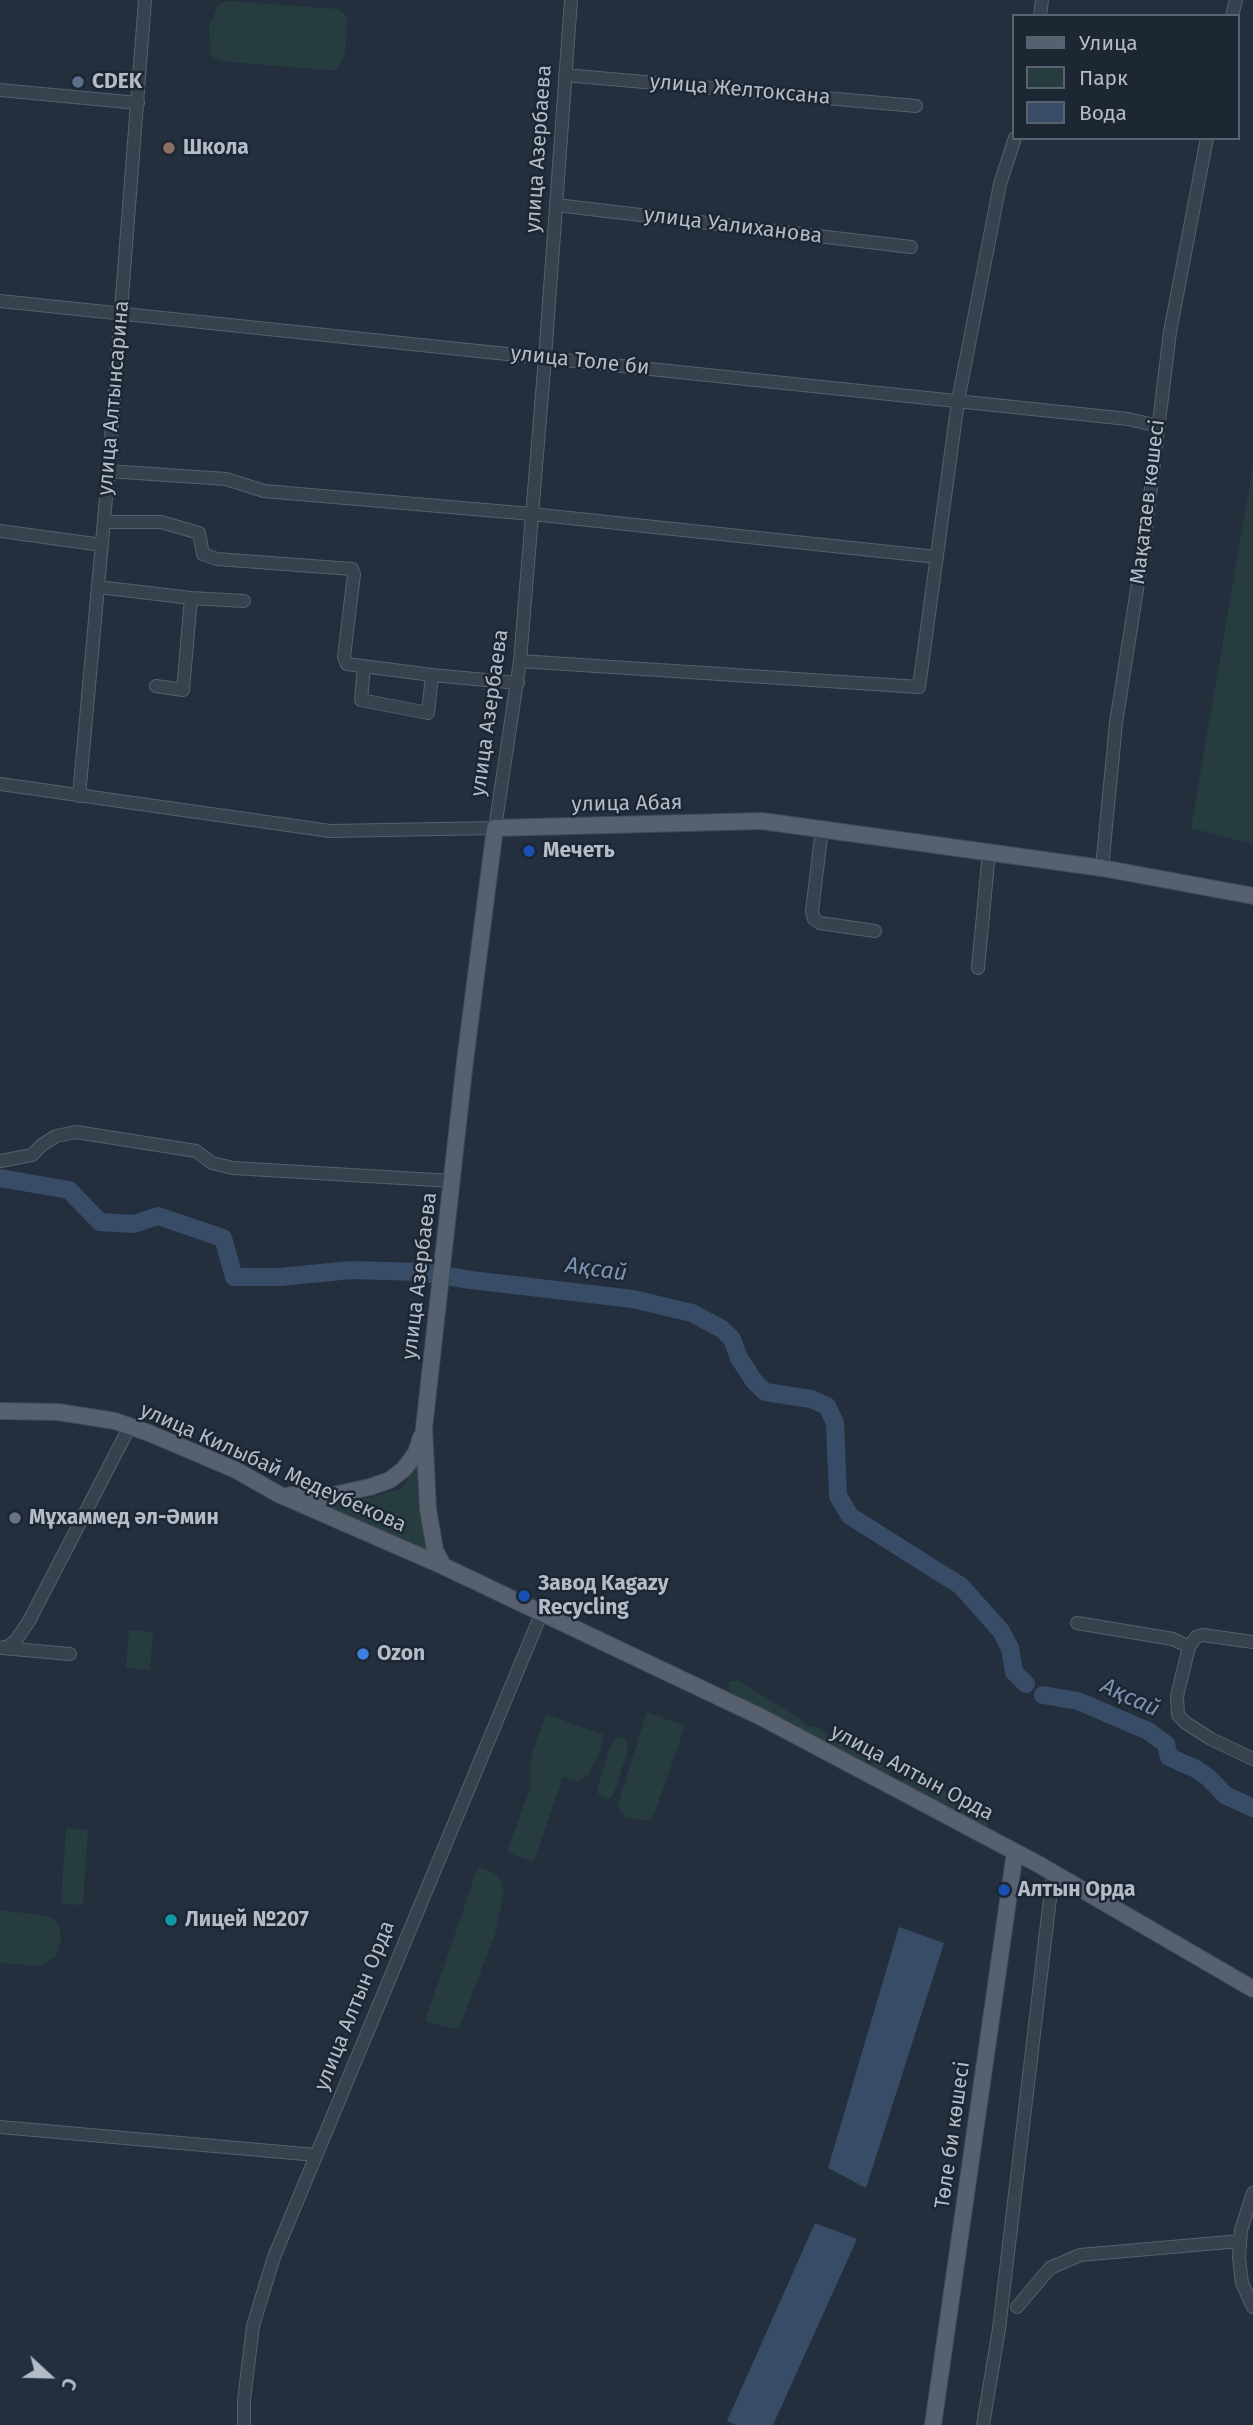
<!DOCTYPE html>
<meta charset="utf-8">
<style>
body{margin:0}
#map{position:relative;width:1253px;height:2425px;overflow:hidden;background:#242f3e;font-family:"Fira Sans",sans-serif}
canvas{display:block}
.legend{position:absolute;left:1012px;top:14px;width:228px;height:126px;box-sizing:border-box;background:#1d2633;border:2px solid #59626f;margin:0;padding:9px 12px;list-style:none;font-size:21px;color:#b4bcc9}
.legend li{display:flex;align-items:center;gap:14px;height:35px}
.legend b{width:35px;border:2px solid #59626f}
.north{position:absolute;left:14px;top:2341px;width:70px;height:70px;-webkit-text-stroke:5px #1d2633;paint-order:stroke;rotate:112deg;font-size:19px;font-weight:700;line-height:28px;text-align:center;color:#b4bcc9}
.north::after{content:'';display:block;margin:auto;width:24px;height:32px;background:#b4bcc9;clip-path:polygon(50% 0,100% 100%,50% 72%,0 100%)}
</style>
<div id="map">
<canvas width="1253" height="2425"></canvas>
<ul class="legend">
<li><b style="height:9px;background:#56606e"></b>Улица</li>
<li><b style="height:19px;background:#263c3f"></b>Парк</li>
<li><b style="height:19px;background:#394c67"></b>Вода</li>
</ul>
<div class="north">С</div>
</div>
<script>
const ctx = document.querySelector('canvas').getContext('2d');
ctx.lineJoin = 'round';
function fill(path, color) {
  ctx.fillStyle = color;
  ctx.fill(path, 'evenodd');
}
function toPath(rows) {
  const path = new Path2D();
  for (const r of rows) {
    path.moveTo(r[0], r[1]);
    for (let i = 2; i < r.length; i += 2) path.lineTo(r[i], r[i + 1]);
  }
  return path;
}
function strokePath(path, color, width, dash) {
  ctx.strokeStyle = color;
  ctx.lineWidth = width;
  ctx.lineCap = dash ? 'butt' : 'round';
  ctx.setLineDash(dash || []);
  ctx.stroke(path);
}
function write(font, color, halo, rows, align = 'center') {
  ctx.font = font + ' "Fira Sans",sans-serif';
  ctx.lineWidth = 5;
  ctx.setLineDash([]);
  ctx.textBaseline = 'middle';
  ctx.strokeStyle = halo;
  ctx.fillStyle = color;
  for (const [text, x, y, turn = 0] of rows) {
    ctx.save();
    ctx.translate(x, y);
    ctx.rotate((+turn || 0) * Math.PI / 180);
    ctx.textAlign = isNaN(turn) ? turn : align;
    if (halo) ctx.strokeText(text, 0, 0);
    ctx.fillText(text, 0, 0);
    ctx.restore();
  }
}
const green = toPath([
 [226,1,339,9,347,17,347,27,345,53,339,67,336,70,326,70,219,61,212,56,210,50,209,26,219,4],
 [1253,466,1253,844,1191,828],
 [421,1456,420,1499,427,1552,311,1503,346,1504,401,1489],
 [129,1630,153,1632,150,1670,126,1668],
 [730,1681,739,1681,799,1718,807,1726,820,1728,830,1737,849,1743,863,1751,865,1758,877,1760,890,1771,890,1777,737,1699,728,1688],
 [647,1712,685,1726,655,1812,651,1818,645,1820,633,1819,625,1817,617,1807],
 [548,1715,602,1734,604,1737,598,1756,587,1776,578,1781,563,1777,536,1855,534,1860,531,1861,507,1852,530,1788,531,1757,545,1717],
 [621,1736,626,1740,628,1749,613,1796,607,1799,598,1794,598,1785,610,1748,616,1738],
 [904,1779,921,1780,942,1789,973,1808,985,1818,989,1825,982,1829,966,1821,961,1813,949,1810,898,1784],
 [66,1828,88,1830,83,1905,61,1904],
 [478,1867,493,1872,501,1881,504,1893,495,1934,460,2025,454,2029,425,2021],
 [0,1910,46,1916,56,1921,60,1928,61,1940,56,1957,38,1966,0,1963]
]);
const water = toPath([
 [899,1927,944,1943,866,2188,828,2168],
 [815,2223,857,2239,773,2425,736,2425,727,2421]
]);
const river = toPath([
 [0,1178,69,1190,100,1222,134,1224,158,1216,223,1238,234,1277,280,1277,351,1270,421,1272,471,1280,633,1299,692,1313,722,1329,732,1339,739,1358,754,1381,765,1392,811,1399,827,1406,835,1423,838,1496,850,1516,961,1586,1001,1631,1010,1648,1014,1672,1026,1684],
 [1043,1695,1078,1701,1148,1731,1166,1744,1169,1757,1196,1769,1209,1778,1225,1795,1253,1808]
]);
const minor = toPath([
 [1040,16,1042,0],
 [1232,16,1236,0],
 [565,75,916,106],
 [0,90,138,103],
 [556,205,911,247],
 [0,301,1128,419,1158,426],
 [108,471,226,479,264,491,532,514,937,557],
 [104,522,161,522,199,533,203,554,217,559,352,569,354,574,344,657,347,664,432,675,428,713,361,700,364,667],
 [0,531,102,545],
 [98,587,191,598],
 [520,661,919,687,958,401,1000,184,1015,138],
 [432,675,518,683],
 [156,686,183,690,191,598,244,601],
 [0,784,330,831,495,828,520,661,545,358,571,0],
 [79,796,109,465,145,0],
 [822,829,812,911,814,919,820,923,875,931],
 [1102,868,1116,723,1144,545,1170,332,1207,138],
 [978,968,989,852],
 [0,1161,32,1155,42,1145,56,1136,76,1132,196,1151,212,1163,233,1168,452,1181],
 [1077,1623,1173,1639,1189,1647,1177,1696,1178,1715,1186,1723,1211,1739,1253,1759],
 [1189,1647,1196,1637,1203,1635,1253,1642],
 [0,1648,9,1646,16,1640,29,1621,130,1426],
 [2,1648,70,1654],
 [0,2127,316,2155],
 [1253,2193,1241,2230,1239,2258,1242,2283,1253,2307],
 [1017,2307,1050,2268,1080,2255,1240,2241],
 [244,2425,244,2400,253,2326,274,2257,542,1612],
 [983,2425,999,2329,1053,1873]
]);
const major = toPath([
 [0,1411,58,1412,115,1421,149,1433,236,1470,278,1494,443,1566,761,1717,1038,1864,1253,1989],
 [291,1495,324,1497,370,1487,390,1480,404,1469,416,1453,421,1437],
 [443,1566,435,1550,428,1509,424,1428,465,1061,495,828,762,821,1102,868,1253,896],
 [933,2425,1015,1852]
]);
const markers = [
 [78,82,7,"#5c6f8a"],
 [169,148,7,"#8d6e63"],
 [529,851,7,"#1a4fb4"],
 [15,1518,7,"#6b7280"],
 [524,1596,7,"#1a4fb4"],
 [363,1654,7,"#3f7fe0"],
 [1004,1890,7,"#1a4fb4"],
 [171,1920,7,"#0f9aa8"]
];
const poiNames = [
 ["CDEK",92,82],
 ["Школа",183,148],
 ["Мечеть",543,851],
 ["Мұхаммед әл-Әмин",29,1518],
 ["Завод Kagazy",538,1584],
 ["Recycling",538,1608],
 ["Ozon",377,1654],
 ["Алтын Орда",1018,1890],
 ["Лицей №207",185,1920]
];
const streetNames = [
 ["улица Желтоксана",740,90,5],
 ["улица Азербаева",539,149,-86],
 ["улица Уалиханова",733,226,7],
 ["улица Толе би",580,361,6],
 ["улица Алтынсарина",114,398,-85],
 ["Мақатаев көшесі",1148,502,-83],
 ["улица Азербаева",490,713,-82],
 ["улица Абая",627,804,-1],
 ["улица Азербаева",420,1276,-83],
 ["улица Килыбай Медеубекова",273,1468,24],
 ["улица Алтын Орда",912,1773,28],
 ["улица Алтын Орда",355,2006,-68],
 ["Төле би көшесі",953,2135,-82]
];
const waterNames = [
 ["Ақсай",596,1270,8],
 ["Ақсай",1130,1698,25]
];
fill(green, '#263c3f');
fill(water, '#394c67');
strokePath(river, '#394c67', 18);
strokePath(minor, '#565f6c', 14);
strokePath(major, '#414a57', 18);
strokePath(minor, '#38414e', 12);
strokePath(major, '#56606e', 16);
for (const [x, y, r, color] of markers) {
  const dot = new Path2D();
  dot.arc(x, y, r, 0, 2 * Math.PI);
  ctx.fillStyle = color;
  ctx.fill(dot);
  strokePath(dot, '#1d2633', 2.5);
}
write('bold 21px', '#b4bcc9', '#1d2633', poiNames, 'left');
write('21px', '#b4bcc9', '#1d2633', streetNames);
write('italic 23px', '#7c92b1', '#1d2633', waterNames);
</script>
